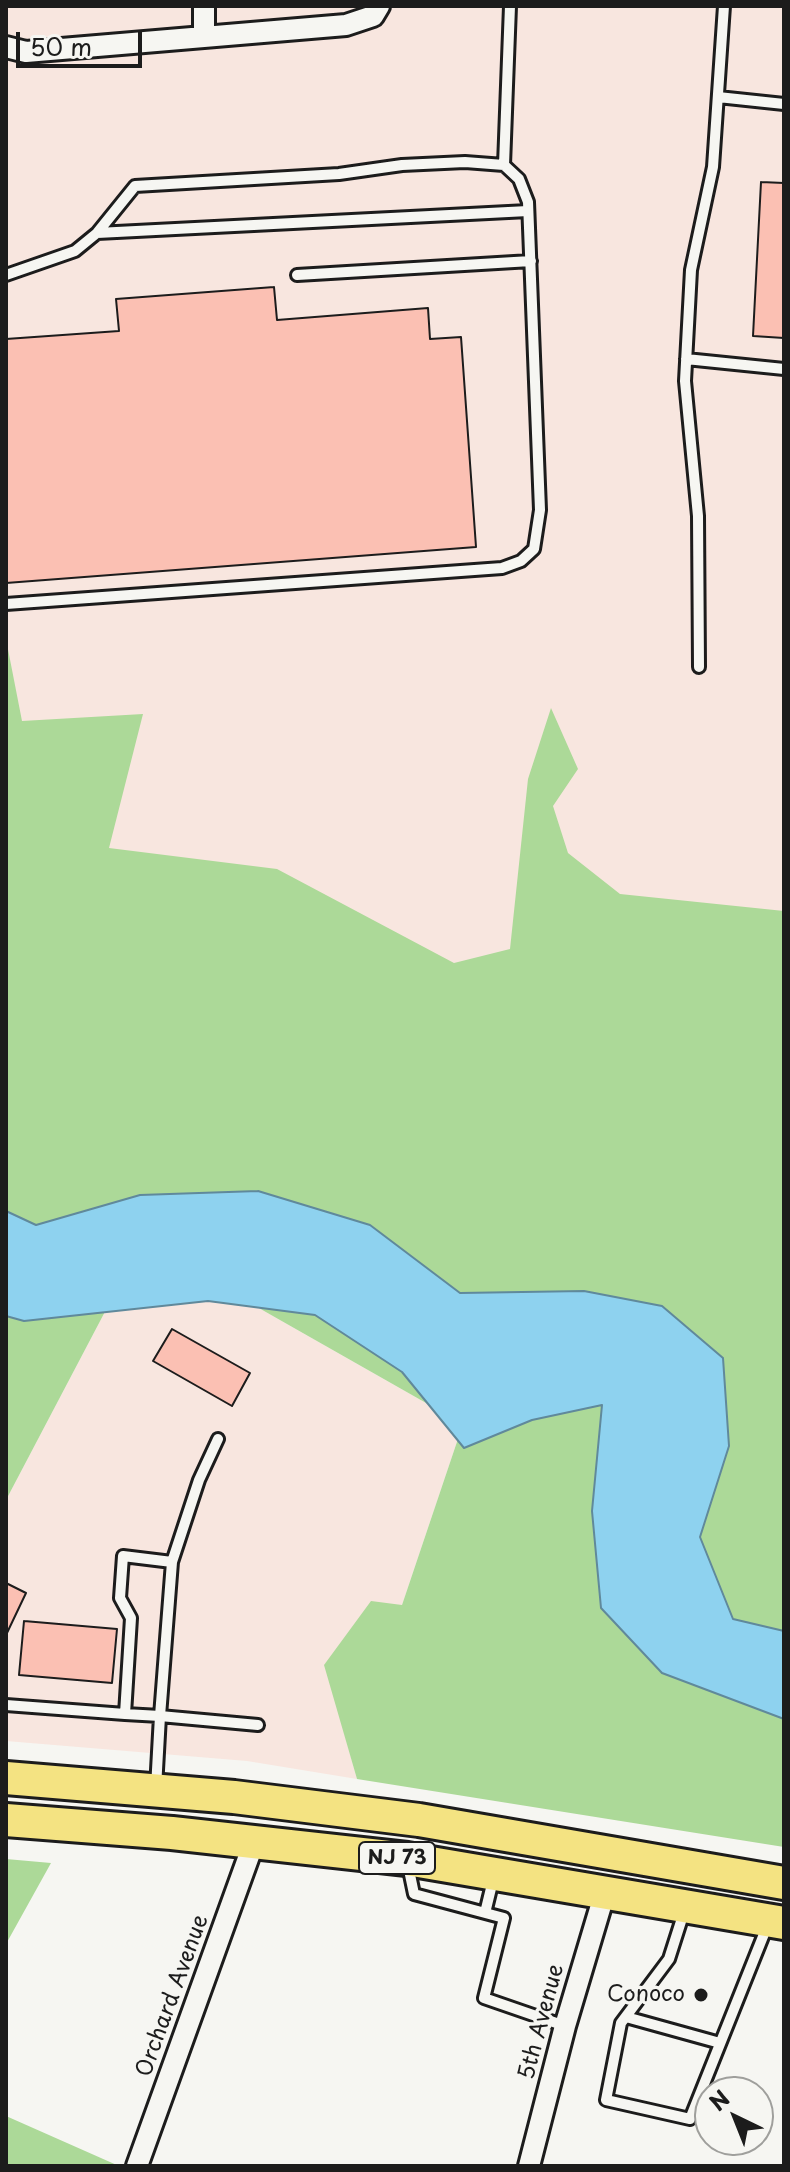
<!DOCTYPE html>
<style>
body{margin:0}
#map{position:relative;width:790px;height:2172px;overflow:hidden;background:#f6f6f2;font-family:"Playpen Sans",sans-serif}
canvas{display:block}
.frame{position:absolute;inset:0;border:8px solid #1c1c1c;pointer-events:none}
.north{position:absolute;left:694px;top:2076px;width:80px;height:80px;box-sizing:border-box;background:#f6f6f2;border:2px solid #9f9f9c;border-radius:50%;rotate:317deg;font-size:22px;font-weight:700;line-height:32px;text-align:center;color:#1c1c1c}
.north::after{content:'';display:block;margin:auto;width:28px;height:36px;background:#1c1c1c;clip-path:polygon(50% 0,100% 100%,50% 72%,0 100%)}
.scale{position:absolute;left:16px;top:32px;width:126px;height:36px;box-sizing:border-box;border:4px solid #1c1c1c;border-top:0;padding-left:10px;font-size:24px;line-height:28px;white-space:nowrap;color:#1c1c1c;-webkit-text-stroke:6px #f6f6f2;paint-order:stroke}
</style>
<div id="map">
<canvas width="790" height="2172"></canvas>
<div class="frame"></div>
<div class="north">N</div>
<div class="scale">50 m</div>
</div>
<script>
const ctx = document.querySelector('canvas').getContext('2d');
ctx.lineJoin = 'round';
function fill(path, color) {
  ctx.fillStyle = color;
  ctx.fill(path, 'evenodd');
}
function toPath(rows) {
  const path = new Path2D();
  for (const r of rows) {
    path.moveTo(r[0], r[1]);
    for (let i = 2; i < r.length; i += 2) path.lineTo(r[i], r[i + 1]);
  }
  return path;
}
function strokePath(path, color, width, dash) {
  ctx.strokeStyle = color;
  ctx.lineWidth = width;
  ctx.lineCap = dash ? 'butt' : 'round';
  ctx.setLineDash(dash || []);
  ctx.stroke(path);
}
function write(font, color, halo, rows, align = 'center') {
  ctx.font = font + ' "Playpen Sans",sans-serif';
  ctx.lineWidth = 7;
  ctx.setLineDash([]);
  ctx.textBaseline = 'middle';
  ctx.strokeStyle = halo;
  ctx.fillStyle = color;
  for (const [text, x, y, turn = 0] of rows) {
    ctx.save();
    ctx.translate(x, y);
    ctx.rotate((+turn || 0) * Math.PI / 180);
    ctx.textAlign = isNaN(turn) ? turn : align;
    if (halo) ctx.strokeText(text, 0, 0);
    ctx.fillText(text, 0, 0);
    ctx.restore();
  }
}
const built = toPath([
 [6,6,784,6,784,1096,6,1117],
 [174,1285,250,1303,463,1424,402,1605,325,1664,357,1779,247,1761,6,1741,6,1500,108,1306]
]);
const green = toPath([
 [6,639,22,721,143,714,109,848,277,869,454,963,510,949,528,779,551,708,578,769,553,806,568,853,620,894,784,911,784,1847,357,1779,324,1665,371,1601,402,1605,463,1424,250,1303,174,1285,108,1306,6,1500],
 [6,1859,51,1863,6,1944],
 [6,2116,119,2166,6,2166]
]);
const water = toPath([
 [258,1191,370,1225,460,1293,584,1291,662,1306,723,1358,729,1446,700,1537,733,1619,784,1631,784,1719,662,1673,601,1608,592,1511,602,1405,532,1420,464,1448,402,1372,315,1315,208,1301,24,1321,6,1316,6,1211,36,1225,140,1195,258,1191]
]);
const building = toPath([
 [761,182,784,183,784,338,753,336,761,182],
 [274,287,277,320,428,308,430,339,461,337,476,547,6,583,6,339,119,331,116,299,274,287],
 [172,1329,250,1373,232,1406,153,1361,172,1329],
 [6,1583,26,1593,6,1635,6,1583],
 [24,1621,117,1629,112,1683,19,1675,24,1621]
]);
const service = toPath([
 [718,97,784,104],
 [504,165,510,6],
 [97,233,528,211],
 [6,275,75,251,97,233,135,186,339,174,402,165,465,162,504,165,519,179,528,202,540,510,534,549,521,561,502,568,6,604],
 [297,275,531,261],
 [686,359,784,369],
 [699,667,698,516,685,381,691,270,713,167,724,6],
 [172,1562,199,1480,218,1439],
 [6,1705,125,1714],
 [156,1788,160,1716,172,1562,123,1556,120,1598,131,1618,125,1714,160,1716,258,1725],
 [408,1865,414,1894,504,1918,484,1998,565,2026],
 [684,1912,669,1959,621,2023,606,2100,690,2119,768,1924],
 [485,1913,494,1876],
 [626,2017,720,2043]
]);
const minor = toPath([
 [204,37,204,6],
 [6,47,26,52,346,25,373,16,379,6],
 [137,2166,254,1842],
 [529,2166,565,2026,605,1892]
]);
const trunk = toPath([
 [6,1778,234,1797,419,1820,784,1883],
 [6,1820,172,1833,407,1859,784,1923]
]);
const markers = [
 [701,1995,8,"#1c1c1c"]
];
const shields = [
 [397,1858,76]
];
const shieldNames = [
 ["NJ 73",397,1858]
];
const poiNames = [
 ["Conoco",685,1995]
];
const streetNames = [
 ["Orchard Avenue",173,1996,-70],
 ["5th Avenue",542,2022,-75]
];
fill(built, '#f8e6df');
fill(green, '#acd998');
fill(water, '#8ed2ef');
strokePath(water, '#60899b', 2);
fill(building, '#fbc0b3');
strokePath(building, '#1c1c1c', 2);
strokePath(service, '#1c1c1c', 16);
strokePath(minor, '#1c1c1c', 26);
strokePath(trunk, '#1c1c1c', 38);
strokePath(service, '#f6f6f2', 10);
strokePath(minor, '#f6f6f2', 20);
strokePath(trunk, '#f4e382', 32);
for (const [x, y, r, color] of markers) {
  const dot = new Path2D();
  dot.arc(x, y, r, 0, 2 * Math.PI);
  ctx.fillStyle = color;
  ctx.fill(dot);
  strokePath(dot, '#f6f6f2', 3);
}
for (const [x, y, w] of shields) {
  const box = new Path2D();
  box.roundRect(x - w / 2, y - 16, w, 32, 6);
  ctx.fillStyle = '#f6f6f2';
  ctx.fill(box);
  strokePath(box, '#1c1c1c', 2);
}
write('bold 20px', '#1c1c1c', null, shieldNames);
write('22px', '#1c1c1c', '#f6f6f2', poiNames, 'right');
write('22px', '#1c1c1c', '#f6f6f2', streetNames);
</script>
